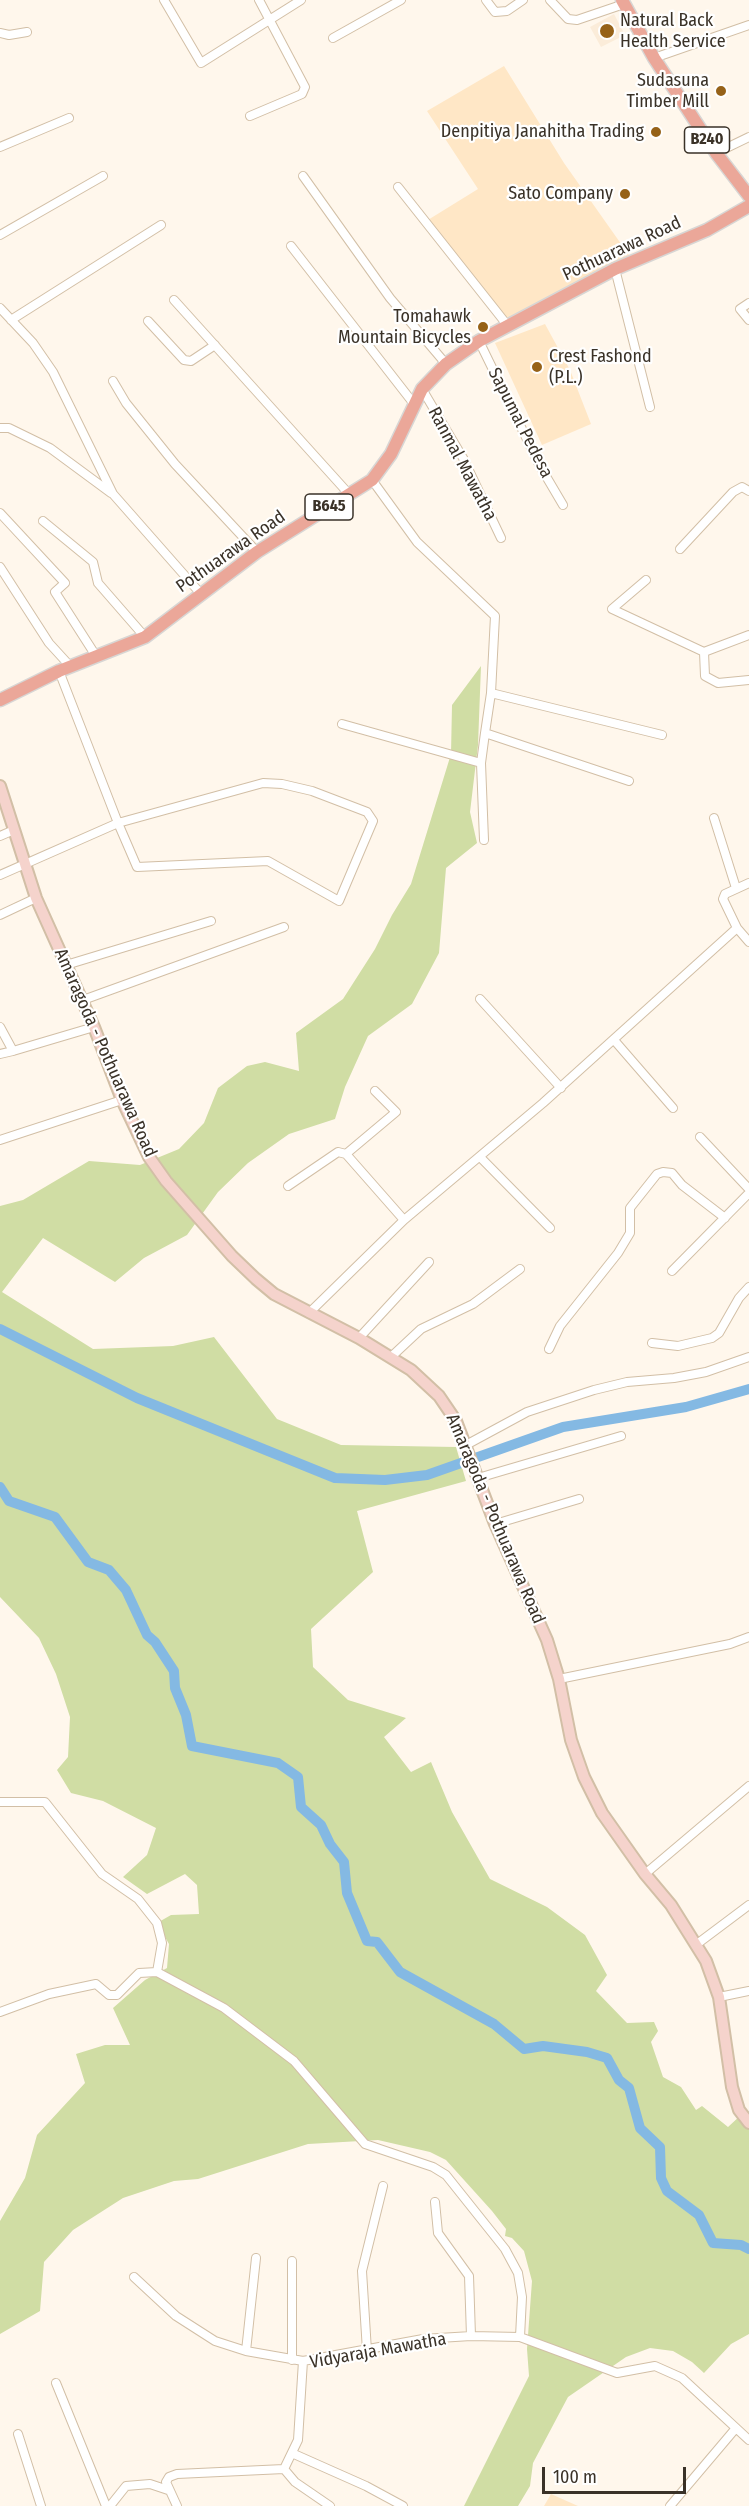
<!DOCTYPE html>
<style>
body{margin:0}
#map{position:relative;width:749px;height:2506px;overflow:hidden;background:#fff7ec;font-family:"Fira Sans Condensed",sans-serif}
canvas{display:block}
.scale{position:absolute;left:542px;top:2467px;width:144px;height:27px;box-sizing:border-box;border:3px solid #3a3228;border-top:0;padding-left:8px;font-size:18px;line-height:21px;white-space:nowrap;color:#3a3228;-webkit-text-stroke:4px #fff;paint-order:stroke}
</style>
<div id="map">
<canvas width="749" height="2506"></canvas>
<div class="scale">100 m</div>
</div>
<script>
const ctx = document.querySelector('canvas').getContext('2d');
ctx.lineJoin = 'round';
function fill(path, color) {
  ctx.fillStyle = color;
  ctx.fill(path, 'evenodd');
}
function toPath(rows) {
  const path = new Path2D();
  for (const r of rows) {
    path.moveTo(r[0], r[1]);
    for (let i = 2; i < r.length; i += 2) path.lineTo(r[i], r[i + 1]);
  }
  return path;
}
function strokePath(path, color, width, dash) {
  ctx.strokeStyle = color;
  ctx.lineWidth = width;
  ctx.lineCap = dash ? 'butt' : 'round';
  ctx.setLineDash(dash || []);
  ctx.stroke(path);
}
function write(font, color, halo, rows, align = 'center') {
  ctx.font = font + ' "Fira Sans Condensed",sans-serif';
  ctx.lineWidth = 4.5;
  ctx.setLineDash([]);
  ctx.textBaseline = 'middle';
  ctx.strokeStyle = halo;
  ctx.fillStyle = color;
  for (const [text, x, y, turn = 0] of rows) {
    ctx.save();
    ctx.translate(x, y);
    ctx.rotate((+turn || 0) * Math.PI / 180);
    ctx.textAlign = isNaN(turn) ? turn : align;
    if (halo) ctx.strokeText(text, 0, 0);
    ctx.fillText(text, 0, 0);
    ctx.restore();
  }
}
const built = toPath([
 [504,66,564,163,631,258,502,325,423,223,478,189,427,111],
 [545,324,570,370,591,424,542,445,495,343],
 [551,2494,578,2506,544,2506]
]);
const medical = toPath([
 [614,14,625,35,601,47,590,27]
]);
const green = toPath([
 [481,666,478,745,470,812,477,843,446,868,439,953,412,1004,368,1036,345,1087,335,1119,289,1134,248,1163,218,1192,187,1235,144,1258,115,1282,43,1238,2,1292,93,1349,173,1346,214,1337,277,1419,341,1445,456,1447,466,1481,357,1511,373,1572,311,1629,313,1667,348,1700,406,1718,384,1737,411,1772,431,1762,452,1812,490,1879,547,1907,585,1935,607,1975,596,1991,627,2023,654,2022,658,2031,651,2042,663,2077,681,2087,696,2110,702,2106,728,2127,741,2115,749,2114,749,2334,731,2344,704,2373,692,2362,673,2351,650,2348,626,2357,568,2397,533,2463,530,2486,518,2506,464,2506,529,2376,527,2349,532,2281,524,2251,512,2238,505,2236,506,2229,492,2211,446,2160,430,2152,378,2140,308,2144,198,2179,174,2181,123,2198,73,2230,44,2262,40,2311,0,2334,0,2221,25,2178,37,2135,85,2083,76,2054,105,2045,130,2045,113,2008,145,1980,167,1968,169,1944,157,1923,171,1915,199,1914,197,1885,185,1874,147,1894,123,1877,147,1855,156,1828,103,1801,71,1793,57,1770,68,1757,70,1717,56,1674,39,1638,0,1597,0,1206,23,1200,89,1161,140,1165,179,1149,204,1123,218,1088,247,1066,265,1062,299,1071,296,1033,343,999,375,949,392,915,411,884,451,754,452,705]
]);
const canal = toPath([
 [0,1329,137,1398,335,1478,385,1480,427,1475,563,1427,686,1407,749,1389],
 [0,1487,9,1501,55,1517,88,1562,109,1570,126,1590,147,1635,155,1642,174,1671,175,1688,186,1715,192,1746,278,1763,298,1777,301,1807,321,1825,330,1844,344,1862,347,1893,367,1941,377,1942,400,1972,494,2024,524,2049,543,2046,587,2052,607,2058,619,2080,629,2088,640,2128,660,2147,661,2178,667,2191,699,2215,713,2243,741,2245,749,2249]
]);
const street = toPath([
 [164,0,201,63,301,0],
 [486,0,495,12,507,11,523,0],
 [550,0,568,19,577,20,624,4],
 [0,33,9,35,27,32],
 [333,38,401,0],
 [654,58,749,25],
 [250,116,302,94,305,87,259,0],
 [0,147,69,118],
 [716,153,749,137],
 [303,176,390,298,446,364],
 [398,187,508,326],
 [0,235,103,176],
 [291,246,414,404],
 [615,269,650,407],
 [174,300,349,494],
 [749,303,740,309,749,320],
 [0,308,33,343,53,372,113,494,201,594],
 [11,320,161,225],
 [148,321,184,360,191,361,215,345],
 [479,341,540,466,563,505],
 [113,381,126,403,175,464,257,552],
 [422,389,463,458,501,538],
 [0,428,9,428,50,448,111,493],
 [372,480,417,542,495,616,491,693,485,733,629,781],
 [0,513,65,583,55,592,96,656],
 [43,521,93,562,98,583,145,637],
 [680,549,733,492,742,487,749,491],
 [0,567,49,643,70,666],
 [646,580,612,609,704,652,749,635],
 [704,652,705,676,718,683,749,680],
 [491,693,662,735],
 [342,724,481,763],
 [714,818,736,888],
 [0,836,14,830],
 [484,840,481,763,485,733],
 [0,875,118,823,263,783,282,784,312,791,367,812,373,821,339,901,268,861,137,867,118,823,59,671],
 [749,883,725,894,723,899,737,928,749,942],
 [0,915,36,898],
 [66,965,211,921],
 [480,999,561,1088],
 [83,1000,284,927],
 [0,1027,13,1051,94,1027],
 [614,1040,673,1108],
 [0,1054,13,1051],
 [700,1137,749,1189],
 [0,1140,122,1100],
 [346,1154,396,1112,375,1091],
 [481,1158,550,1228],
 [288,1186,338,1152,346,1154,404,1220],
 [672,1271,749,1193],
 [309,1313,404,1220,543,1103,737,928],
 [359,1338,429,1262],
 [652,1343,678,1346,712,1338,719,1333,739,1298,749,1287],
 [549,1349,560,1326,618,1253,630,1233,630,1208,657,1174,663,1172,672,1173,682,1185,725,1218],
 [391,1357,421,1329,473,1304,520,1269],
 [466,1445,527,1412,594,1390,627,1382,674,1378,706,1372,749,1357],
 [478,1478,621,1436],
 [495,1524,579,1499],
 [559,1679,730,1644,749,1637],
 [0,1802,45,1802,102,1874,138,1899,157,1923,162,1943,157,1972,224,2008,294,2061,365,2144,433,2167,446,2175,505,2249,518,2273,522,2297,520,2337],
 [645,1874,749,1786],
 [697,1944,749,1905],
 [719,1997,749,1991],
 [0,2012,49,1994,96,1984,109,1995,117,1995,139,1973,157,1972],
 [435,2202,438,2233,469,2276,471,2336],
 [134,2277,176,2316,215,2341,246,2351,303,2361],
 [246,2351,256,2258],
 [367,2351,362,2271,383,2186],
 [292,2360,292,2261],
 [56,2383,106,2506],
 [18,2434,41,2506],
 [294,2454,366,2486,403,2506],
 [284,2469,295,2482,330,2506],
 [110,2506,126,2486,150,2484,168,2490],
 [177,2506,166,2482,169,2477,177,2474,284,2469,298,2440,303,2361,423,2339,471,2336,520,2337,617,2373,655,2366,682,2378,749,2440],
 [670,2506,736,2428]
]);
const secondary = toPath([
 [0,786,36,898,94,1027,122,1100,149,1157,166,1181,232,1256,256,1279,274,1294,359,1338,411,1370,439,1396,456,1421,495,1524,547,1640,559,1679,571,1740,584,1777,602,1813,645,1874,671,1905,706,1961,719,1997,732,2087,739,2110,749,2123]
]);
const primary = toPath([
 [622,0,654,58,716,153,749,196],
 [0,700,59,671,145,637,257,552,372,480,391,454,422,389,446,364,479,341,615,269,707,230,749,206]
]);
const markers = [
 [607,31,8,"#966218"],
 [721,91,6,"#966218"],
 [656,132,6,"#966218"],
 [625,194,6,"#966218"],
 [483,327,6,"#966218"],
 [537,367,6,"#966218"]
];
const shields = [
 [707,140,45],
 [329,507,48]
];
const shieldNames = [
 ["B240",707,140],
 ["B645",329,507]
];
const poiNames = [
 ["Natural Back",620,21,"left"],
 ["Health Service",620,42,"left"],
 ["Sudasuna",709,81],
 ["Timber Mill",709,102],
 ["Denpitiya Janahitha Trading",644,132],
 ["Sato Company",613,194],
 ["Tomahawk",471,317],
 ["Mountain Bicycles",471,338],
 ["Crest Fashond",549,357,"left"],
 ["(P.L.)",549,378,"left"]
];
const streetNames = [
 ["Pothuarawa Road",622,249,-25],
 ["Sapumal Pedesa",520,423,63],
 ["Ranmal Mawatha",462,464,62],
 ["Pothuarawa Road",231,552,-35],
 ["Amaragoda - Pothuarawa Road",105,1053,66],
 ["Amaragoda - Pothuarawa Road",495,1519,67],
 ["Vidyaraja Mawatha",378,2351,-10]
];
fill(built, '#ffe7c6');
fill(medical, '#fbecd9');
fill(green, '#d0dda4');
strokePath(canal, '#84b9e3', 10);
strokePath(street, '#d2bfa6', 10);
strokePath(secondary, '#d2bfa6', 14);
strokePath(primary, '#d8d6d4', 15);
strokePath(street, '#fff', 8);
strokePath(secondary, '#f5d3cc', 10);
strokePath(primary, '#eba799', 12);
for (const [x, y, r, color] of markers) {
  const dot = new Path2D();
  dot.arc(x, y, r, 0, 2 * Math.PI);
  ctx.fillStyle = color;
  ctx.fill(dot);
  strokePath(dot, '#fff', 2);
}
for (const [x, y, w] of shields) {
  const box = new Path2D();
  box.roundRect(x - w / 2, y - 13, w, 26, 4.5);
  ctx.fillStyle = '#fff';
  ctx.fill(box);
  strokePath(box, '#3a3228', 1.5);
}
write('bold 16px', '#3a3228', null, shieldNames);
write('18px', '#3a3228', '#fff', poiNames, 'right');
write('18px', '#3a3228', '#fff', streetNames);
</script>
